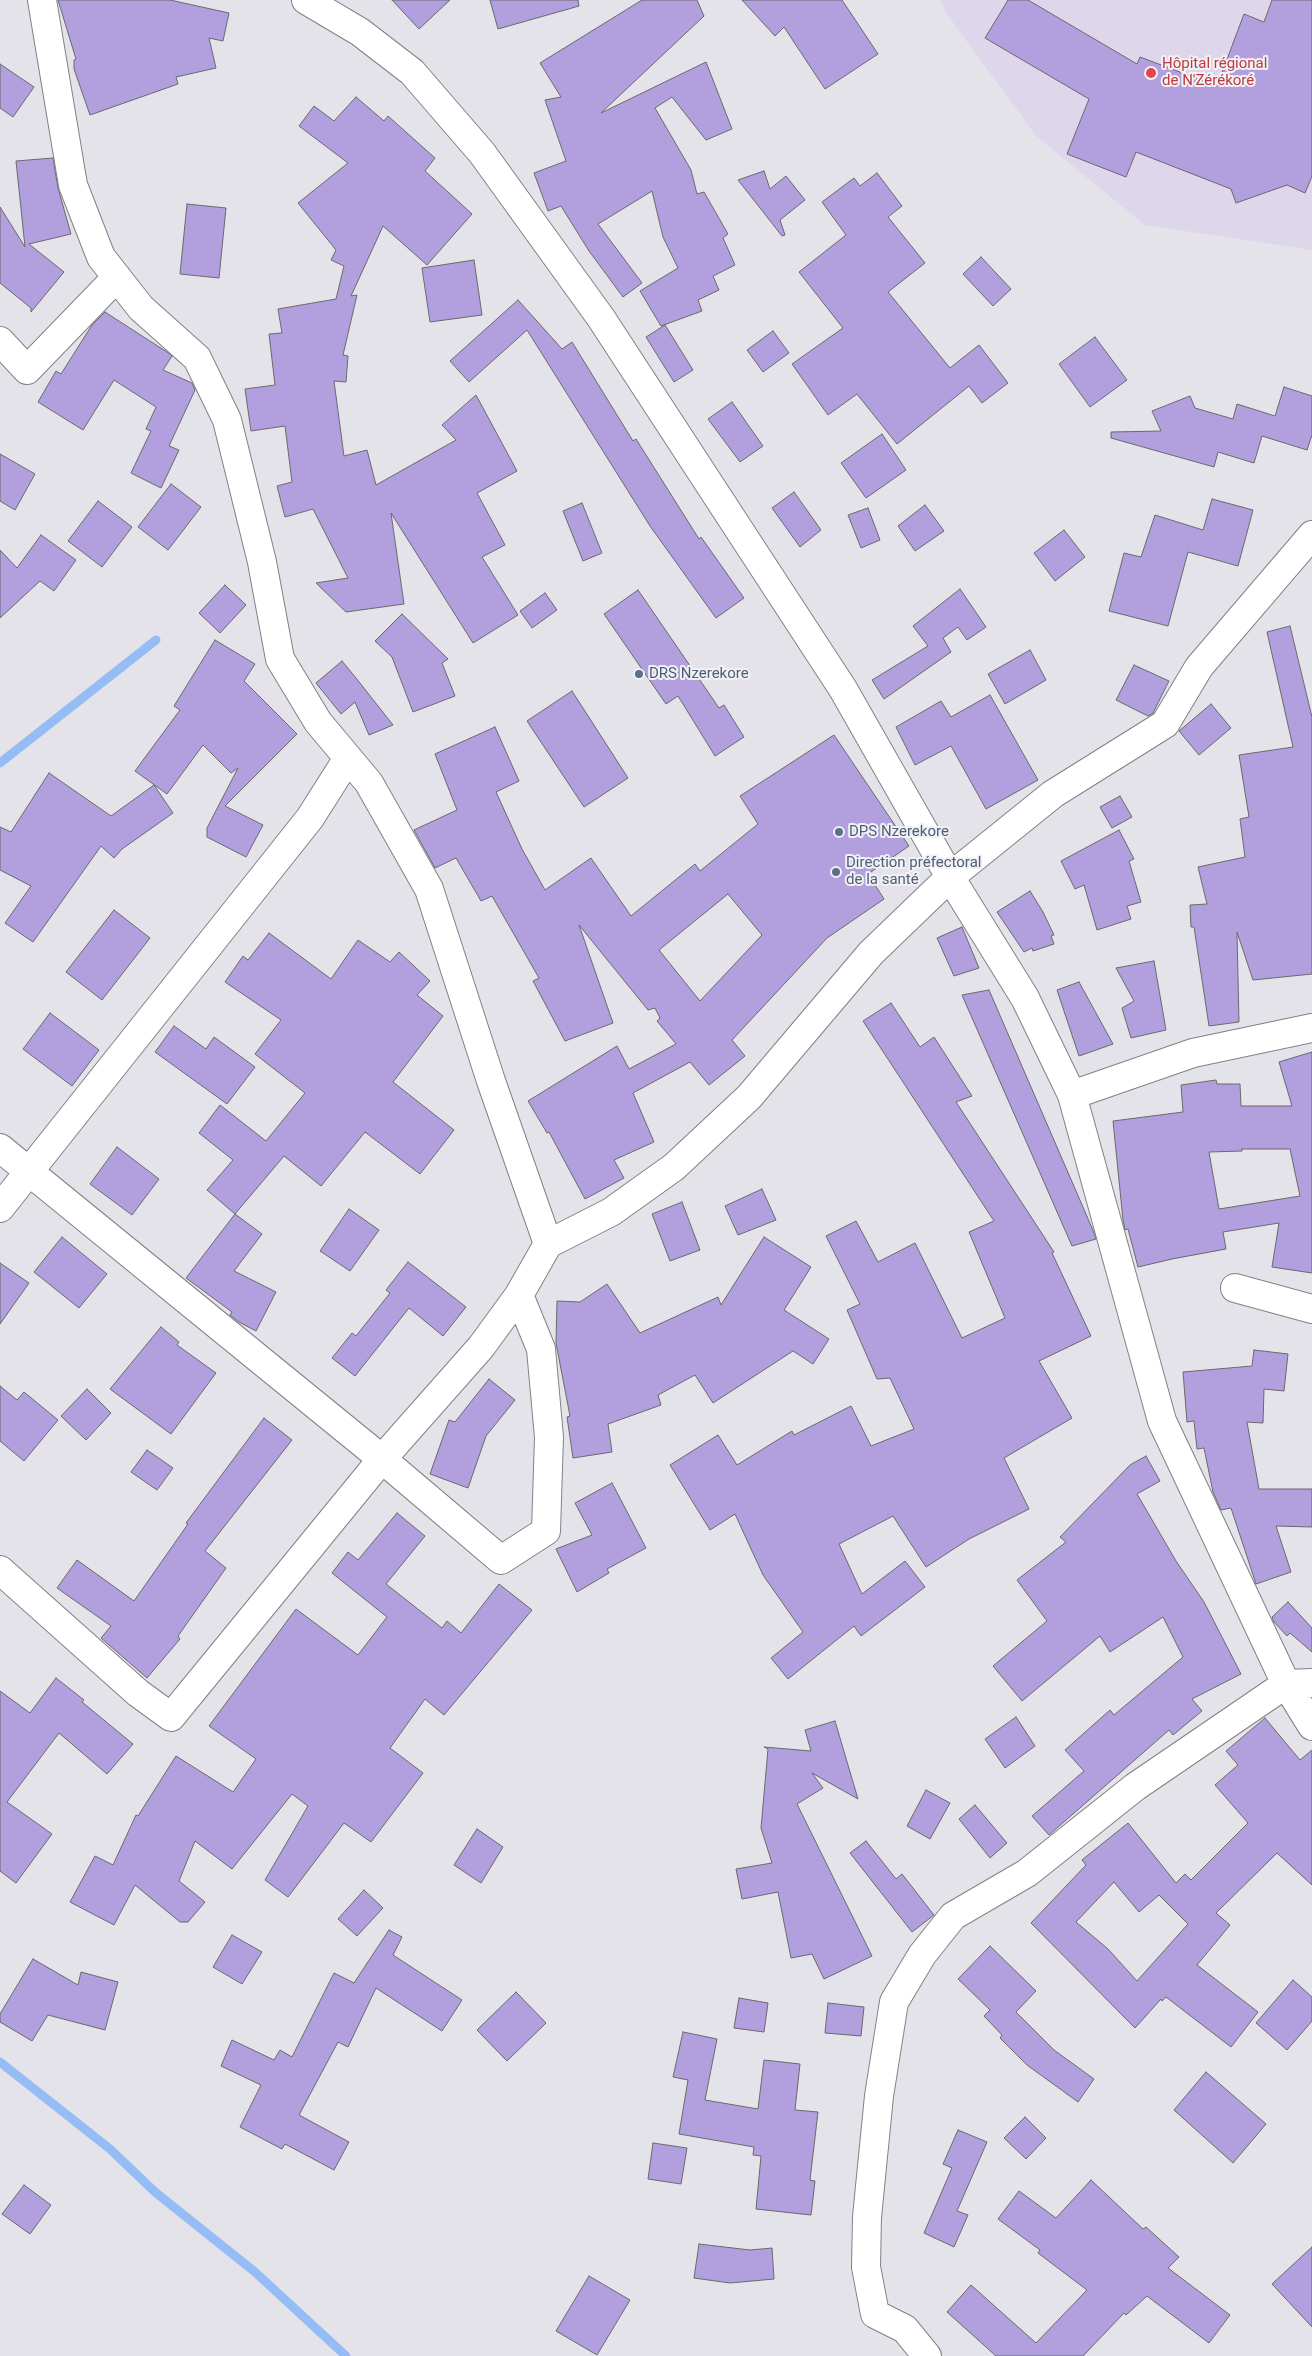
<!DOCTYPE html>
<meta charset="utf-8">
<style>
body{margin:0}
canvas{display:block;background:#e4e3e9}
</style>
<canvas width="1312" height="2356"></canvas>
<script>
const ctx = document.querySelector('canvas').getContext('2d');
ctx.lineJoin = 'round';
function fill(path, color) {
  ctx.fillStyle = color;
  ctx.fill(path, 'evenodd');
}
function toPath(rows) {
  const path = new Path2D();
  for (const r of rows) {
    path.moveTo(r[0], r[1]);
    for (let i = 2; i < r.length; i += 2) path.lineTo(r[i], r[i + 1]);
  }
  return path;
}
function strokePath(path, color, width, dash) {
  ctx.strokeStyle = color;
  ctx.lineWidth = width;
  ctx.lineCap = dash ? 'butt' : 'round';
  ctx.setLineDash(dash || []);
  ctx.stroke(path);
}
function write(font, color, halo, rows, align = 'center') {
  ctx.font = font + ' Roboto,sans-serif';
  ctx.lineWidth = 4;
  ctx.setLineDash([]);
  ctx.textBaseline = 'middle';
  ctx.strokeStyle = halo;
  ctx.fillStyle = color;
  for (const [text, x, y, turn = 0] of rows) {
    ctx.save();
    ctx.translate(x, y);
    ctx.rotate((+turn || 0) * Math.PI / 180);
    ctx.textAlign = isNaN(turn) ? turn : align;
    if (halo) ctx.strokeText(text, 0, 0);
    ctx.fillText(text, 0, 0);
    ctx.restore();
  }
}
const medical = toPath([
 [940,0,1312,0,1312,250,1145,225,1036,136,944,10]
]);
const stream = toPath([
 [0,763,156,640],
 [0,2062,110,2149,155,2192,255,2272,346,2356]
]);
const building = toPath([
 [58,0,170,0,229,13,223,41,209,38,216,68,176,77,178,84,90,115,74,69,74,60,76,59,58,0],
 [392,0,450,0,419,29,392,0],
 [490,0,578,0,579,6,498,29,490,0],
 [642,0,697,0,704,16,601,113,706,62,732,129,706,140,672,97,655,108,691,170,697,194,704,192,728,234,723,238,735,265,713,276,719,290,698,300,702,311,661,326,640,291,678,268,663,237,652,191,598,224,642,283,623,297,589,251,561,206,548,211,534,173,566,161,545,100,561,97,540,63,642,0],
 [742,0,842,0,878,54,825,89,784,27,775,36,742,0],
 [1008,0,1028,0,1137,64,1140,57,1217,86,1244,14,1264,22,1272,0,1312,0,1312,176,1305,193,1287,185,1236,203,1231,189,1136,152,1126,177,1067,154,1089,99,985,38,1008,0],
 [0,64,34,87,13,117,0,108,0,64],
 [356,97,384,121,388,116,435,158,425,171,472,214,427,265,383,226,351,296,357,295,343,355,348,356,346,382,334,381,344,456,367,450,376,485,456,440,442,425,476,395,517,471,477,493,505,545,482,557,518,615,473,643,391,513,404,604,346,612,316,583,348,578,313,509,285,517,277,486,292,482,285,426,251,431,245,389,275,385,269,334,282,333,278,309,336,299,344,266,331,260,336,250,298,203,348,163,299,126,314,106,334,121,356,97],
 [53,158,58,188,71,234,29,244,64,272,31,312,31,308,0,283,0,207,25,247,16,161,53,158],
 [764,171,770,189,786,176,805,200,780,220,785,235,782,236,738,180,764,171],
 [877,173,902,206,888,217,925,263,888,292,950,368,979,345,1008,383,982,403,969,386,897,444,857,394,828,415,792,364,843,328,799,272,846,235,822,202,854,178,860,186,877,173],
 [187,204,226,208,219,278,180,274,187,204],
 [981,257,1011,289,993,306,963,274,981,257],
 [474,260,482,315,430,322,422,268,474,260],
 [518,300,562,349,572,342,633,441,636,439,699,539,701,537,744,598,716,618,650,526,527,330,469,382,450,361,518,300],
 [105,312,167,352,172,356,163,370,192,383,195,390,169,446,179,450,161,488,131,473,151,431,146,429,156,407,114,380,83,430,38,402,56,371,61,374,92,325,105,312],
 [665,325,693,370,674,382,646,337,665,325],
 [773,331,789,353,763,372,747,350,773,331],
 [1095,337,1127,380,1090,407,1059,364,1095,337],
 [1284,387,1312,396,1312,435,1307,450,1262,436,1254,463,1218,452,1214,467,1111,438,1111,432,1161,431,1152,411,1190,396,1195,408,1233,419,1237,404,1275,416,1284,387],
 [732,402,763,446,740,462,708,419,732,402],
 [882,434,906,470,866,498,841,463,882,434],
 [0,454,35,474,15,510,0,501,0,454],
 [171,484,201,507,168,550,138,527,171,484],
 [794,492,821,530,800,547,772,508,794,492],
 [1212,499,1253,510,1238,566,1188,552,1168,626,1109,611,1124,553,1141,557,1155,515,1203,530,1212,499],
 [98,501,132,527,102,567,68,541,98,501],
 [582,503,602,553,583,561,563,511,582,503],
 [925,505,944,531,915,551,898,526,925,505],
 [868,508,880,540,861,548,848,515,868,508],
 [1064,530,1085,557,1055,581,1034,553,1064,530],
 [41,535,76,560,54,591,40,581,0,618,0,550,17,568,41,535],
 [225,585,246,605,220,633,199,613,225,585],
 [960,589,986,627,967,640,958,627,943,638,951,652,884,699,872,680,928,646,913,626,960,589],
 [638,590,719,708,724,705,744,737,715,756,678,696,666,704,604,614,638,590],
 [545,593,557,610,532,628,520,611,545,593],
 [402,614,448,659,442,663,455,696,413,712,392,657,375,641,402,614],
 [1290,626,1312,717,1312,974,1253,980,1237,932,1239,1022,1209,1026,1194,927,1191,927,1190,905,1207,904,1198,867,1245,857,1240,819,1249,817,1239,755,1293,747,1267,632,1290,626],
 [215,640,255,664,244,681,297,734,225,806,263,825,246,857,207,837,207,828,238,768,231,773,203,745,167,794,135,771,180,710,174,706,215,640],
 [1030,650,1046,680,1005,704,988,674,1030,650],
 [342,661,356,678,393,725,369,735,355,702,341,714,316,683,342,661],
 [1134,665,1169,681,1153,713,1148,716,1116,700,1134,665],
 [572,691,628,778,584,807,527,721,572,691],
 [990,695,1038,780,986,809,951,746,915,765,896,727,941,701,951,717,990,695],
 [1211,704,1231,728,1199,755,1179,731,1211,704],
 [495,727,519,781,496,792,522,849,545,890,591,858,631,916,695,864,700,871,758,824,740,796,834,735,909,846,868,874,884,899,827,938,732,1040,745,1056,709,1085,690,1062,633,1093,654,1142,614,1160,624,1178,585,1199,549,1132,547,1133,528,1101,617,1046,629,1069,676,1044,657,1021,660,1018,655,1008,648,1010,579,925,613,1023,565,1041,533,981,539,978,492,896,481,901,456,858,435,868,414,830,457,810,435,754,495,727],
 [728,894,762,935,700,1001,659,950,728,894],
 [49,773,111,816,154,785,173,813,122,849,114,858,101,846,33,942,5,923,31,886,0,870,0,827,11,832,49,773],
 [1120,796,1132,817,1112,828,1100,807,1120,796],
 [1119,830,1134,859,1129,861,1141,902,1127,906,1131,919,1097,930,1084,885,1075,889,1061,861,1119,830],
 [1030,891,1043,912,1054,935,1051,936,1054,944,1033,951,1032,948,1024,952,997,912,1030,891],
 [114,910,150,938,102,1000,66,972,114,910],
 [962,927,979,968,954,976,937,938,962,927],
 [269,933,331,979,358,940,390,962,399,952,430,981,417,995,443,1016,393,1082,454,1130,420,1174,365,1132,321,1186,284,1156,235,1214,207,1190,233,1160,199,1133,220,1105,266,1141,305,1093,255,1054,281,1020,225,982,243,956,248,960,269,933],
 [1154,961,1166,1030,1131,1038,1122,1008,1134,1001,1116,968,1154,961],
 [1079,982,1113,1044,1079,1056,1057,990,1079,982],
 [989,990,1092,1228,1096,1239,1072,1246,962,995,989,990],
 [891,1003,920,1047,934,1037,972,1096,956,1102,1054,1252,1052,1253,1091,1336,1039,1361,1072,1418,1004,1458,1029,1509,969,1539,926,1567,893,1516,839,1544,862,1594,905,1561,925,1587,861,1636,854,1626,788,1679,771,1658,803,1632,763,1575,735,1514,710,1530,670,1465,718,1435,737,1465,792,1431,794,1435,851,1406,871,1446,914,1429,890,1378,877,1379,847,1310,860,1304,826,1236,856,1221,878,1262,915,1243,962,1338,1005,1318,969,1232,994,1221,863,1021,891,1003],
 [50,1013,99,1050,72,1086,23,1049,50,1013],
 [174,1026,206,1049,214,1037,255,1067,227,1104,155,1052,174,1026],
 [1312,1052,1312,1273,1272,1267,1279,1223,1223,1232,1226,1249,1172,1259,1138,1267,1128,1229,1125,1230,1123,1220,1113,1121,1183,1112,1181,1085,1216,1080,1217,1084,1240,1084,1241,1106,1292,1106,1279,1062,1312,1052],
 [1242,1149,1290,1149,1300,1196,1219,1209,1209,1152,1242,1151,1242,1149],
 [117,1147,159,1179,132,1215,90,1184,117,1147],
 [762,1189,776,1220,738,1235,725,1206,762,1189],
 [682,1202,700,1250,670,1261,652,1214,682,1202],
 [349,1209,379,1230,350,1271,320,1251,349,1209],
 [235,1214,262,1234,234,1271,276,1292,256,1331,239,1322,230,1315,232,1312,186,1278,235,1214],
 [62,1237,107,1274,79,1308,34,1272,62,1237],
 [764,1237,811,1267,784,1310,829,1339,813,1364,793,1351,713,1403,695,1375,658,1395,661,1405,608,1424,612,1452,573,1458,567,1417,570,1416,556,1343,557,1301,580,1302,607,1284,640,1333,718,1297,721,1305,764,1237],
 [408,1262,466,1307,443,1336,409,1308,355,1376,332,1358,352,1333,356,1336,390,1293,386,1290,408,1262],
 [0,1263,29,1283,0,1324,0,1263],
 [161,1327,179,1342,177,1345,216,1373,171,1434,110,1389,161,1327],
 [1254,1350,1288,1354,1284,1391,1264,1389,1263,1423,1247,1422,1259,1489,1312,1489,1312,1527,1276,1526,1291,1572,1256,1584,1231,1508,1221,1510,1213,1492,1204,1448,1197,1449,1194,1421,1187,1422,1183,1372,1252,1366,1254,1350],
 [489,1379,515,1400,486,1436,468,1488,430,1474,449,1420,455,1422,489,1379],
 [0,1386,17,1400,24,1392,58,1420,24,1461,0,1441,0,1386],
 [87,1389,111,1413,86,1440,61,1416,87,1389],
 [264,1418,292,1440,205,1551,226,1568,178,1636,180,1639,147,1678,101,1638,111,1626,57,1588,77,1560,134,1601,188,1524,186,1523,264,1418],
 [147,1450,173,1468,157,1490,131,1472,147,1450],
 [1146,1456,1160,1481,1137,1494,1176,1561,1204,1602,1241,1674,1192,1699,1202,1711,1173,1735,1169,1730,1049,1835,1032,1816,1084,1771,1065,1750,1110,1710,1114,1715,1183,1657,1163,1617,1110,1652,1100,1636,1022,1701,993,1666,1047,1621,1017,1580,1066,1542,1060,1537,1130,1465,1146,1456],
 [612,1483,646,1548,607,1569,609,1573,577,1592,556,1549,592,1535,575,1503,612,1483],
 [397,1513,425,1536,386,1584,442,1628,447,1621,461,1633,499,1584,532,1610,444,1715,425,1699,390,1748,423,1773,371,1842,344,1823,288,1897,265,1880,308,1806,292,1794,232,1869,195,1841,179,1881,205,1902,188,1922,180,1922,135,1885,114,1925,70,1902,95,1856,113,1865,136,1815,138,1816,176,1756,233,1792,256,1759,209,1726,296,1609,358,1655,387,1617,332,1573,348,1552,358,1560,397,1513],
 [1288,1602,1312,1628,1312,1652,1290,1633,1287,1636,1274,1622,1272,1617,1288,1602],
 [56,1678,84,1700,82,1702,133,1744,107,1774,59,1733,7,1802,52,1834,16,1883,0,1871,0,1691,30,1713,56,1678],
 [1016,1717,1035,1746,1005,1768,985,1739,1016,1717],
 [1265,1718,1300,1760,1312,1750,1312,1885,1277,1853,1216,1913,1230,1925,1197,1965,1258,2012,1231,2047,1166,1997,1162,2001,1161,1999,1135,2028,1031,1923,1086,1865,1082,1860,1128,1823,1176,1883,1185,1874,1191,1880,1248,1823,1215,1785,1238,1765,1226,1751,1265,1718],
 [1114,1882,1139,1912,1159,1895,1188,1924,1137,1981,1108,1949,1076,1922,1114,1882],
 [835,1721,858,1799,812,1773,823,1788,797,1804,872,1956,824,1979,812,1954,791,1958,778,1892,742,1899,736,1869,772,1863,761,1828,768,1749,764,1747,811,1751,805,1730,835,1721],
 [926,1790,950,1803,930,1839,907,1826,926,1790],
 [975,1805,1007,1843,990,1858,959,1819,975,1805],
 [477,1829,503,1847,481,1883,454,1865,477,1829],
 [866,1841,896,1879,902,1874,934,1915,912,1932,850,1853,866,1841],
 [364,1890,383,1908,357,1936,338,1919,364,1890],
 [389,1930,402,1937,393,1955,462,2000,442,2031,376,1988,348,2047,338,2042,299,2115,349,2142,334,2170,285,2144,282,2149,240,2127,261,2085,221,2066,232,2040,274,2060,280,2050,292,2057,334,1973,354,1983,389,1930],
 [232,1935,262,1952,242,1984,213,1967,232,1935],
 [990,1946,1036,1991,1016,2012,1054,2050,1094,2079,1078,2102,1027,2065,1000,2038,1002,2035,984,2016,990,2010,958,1979,990,1946],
 [33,1959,78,1985,81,1972,118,1982,105,2030,48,2015,32,2041,0,2022,0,2014,33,1959],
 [1293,1980,1312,1997,1312,2021,1287,2050,1256,2023,1293,1980],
 [516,1992,546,2023,507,2061,477,2030,516,1992],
 [739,1998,768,2003,764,2032,734,2028,739,1998],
 [828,2003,864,2007,861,2036,825,2033,828,2003],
 [683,2032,717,2039,705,2100,758,2109,764,2060,800,2064,795,2110,818,2112,810,2180,815,2181,811,2215,756,2209,761,2156,753,2155,754,2147,679,2134,688,2080,673,2077,683,2032],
 [1206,2072,1266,2124,1233,2163,1174,2110,1206,2072],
 [1025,2117,1046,2138,1026,2159,1004,2138,1025,2117],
 [958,2130,987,2142,957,2211,968,2215,954,2247,924,2233,952,2168,943,2164,958,2130],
 [653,2143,687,2148,681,2184,648,2179,653,2143],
 [1091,2180,1143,2229,1146,2227,1179,2257,1168,2268,1230,2315,1209,2343,1147,2296,1126,2315,1124,2313,1083,2356,996,2356,947,2312,971,2285,1036,2343,1087,2290,1038,2253,1040,2250,998,2219,1019,2191,1056,2218,1091,2180],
 [24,2185,51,2205,30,2234,2,2214,24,2185],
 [699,2244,750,2250,772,2248,774,2279,730,2283,694,2278,699,2244],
 [1312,2247,1312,2327,1272,2284,1312,2247],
 [589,2276,630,2300,597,2355,556,2331,589,2276]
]);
const street = toPath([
 [42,0,73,185,101,257,141,308,197,358,227,420,262,562,280,659,318,722,369,783,429,889,491,1081,548,1244],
 [306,0,360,32,412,72,482,153,601,318,843,689,950,877,1025,998,1072,1095,1162,1421,1286,1684,1312,1726],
 [0,341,27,370,117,277],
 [1072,1095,1193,1053,1312,1028],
 [0,1148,382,1459,501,1560,546,1531,549,1437,541,1349,519,1295],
 [0,1208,310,818,348,758],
 [1235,1288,1312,1309],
 [0,1570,138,1693,171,1717,382,1459,481,1347,519,1295,548,1244,611,1212,674,1167,749,1097,871,953,950,877,1053,794,1165,724,1199,667,1312,535],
 [927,2356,905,2329,875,2314,866,2267,867,2217,879,2096,894,2002,922,1955,953,1916,1027,1873,1135,1787,1286,1684,1312,1683]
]);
const markers = [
 [1151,73,6,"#e0444e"],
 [639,674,5,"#5c6f8a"],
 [839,832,5,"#5c6f8a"],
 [836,872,5,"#5c6f8a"]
];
const healthNames = [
 ["Hôpital régional",1162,64],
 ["de N'Zérékoré",1162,81]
];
const serviceNames = [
 ["DRS Nzerekore",649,674],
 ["DPS Nzerekore",849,832],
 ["Direction préfectoral",846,863],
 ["de la santé",846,880]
];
fill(medical, '#ded6eb');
strokePath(stream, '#95bcf5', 9);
fill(building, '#b19fde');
strokePath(building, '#6a696e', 1);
strokePath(street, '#818186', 30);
strokePath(street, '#fff', 28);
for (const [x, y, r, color] of markers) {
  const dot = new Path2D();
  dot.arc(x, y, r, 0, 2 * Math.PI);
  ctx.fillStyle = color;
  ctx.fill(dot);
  strokePath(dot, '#f1f1f6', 2);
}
write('15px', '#be3a42', '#f1f1f6', healthNames, 'left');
write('15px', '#4e5e75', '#f1f1f6', serviceNames, 'left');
</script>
